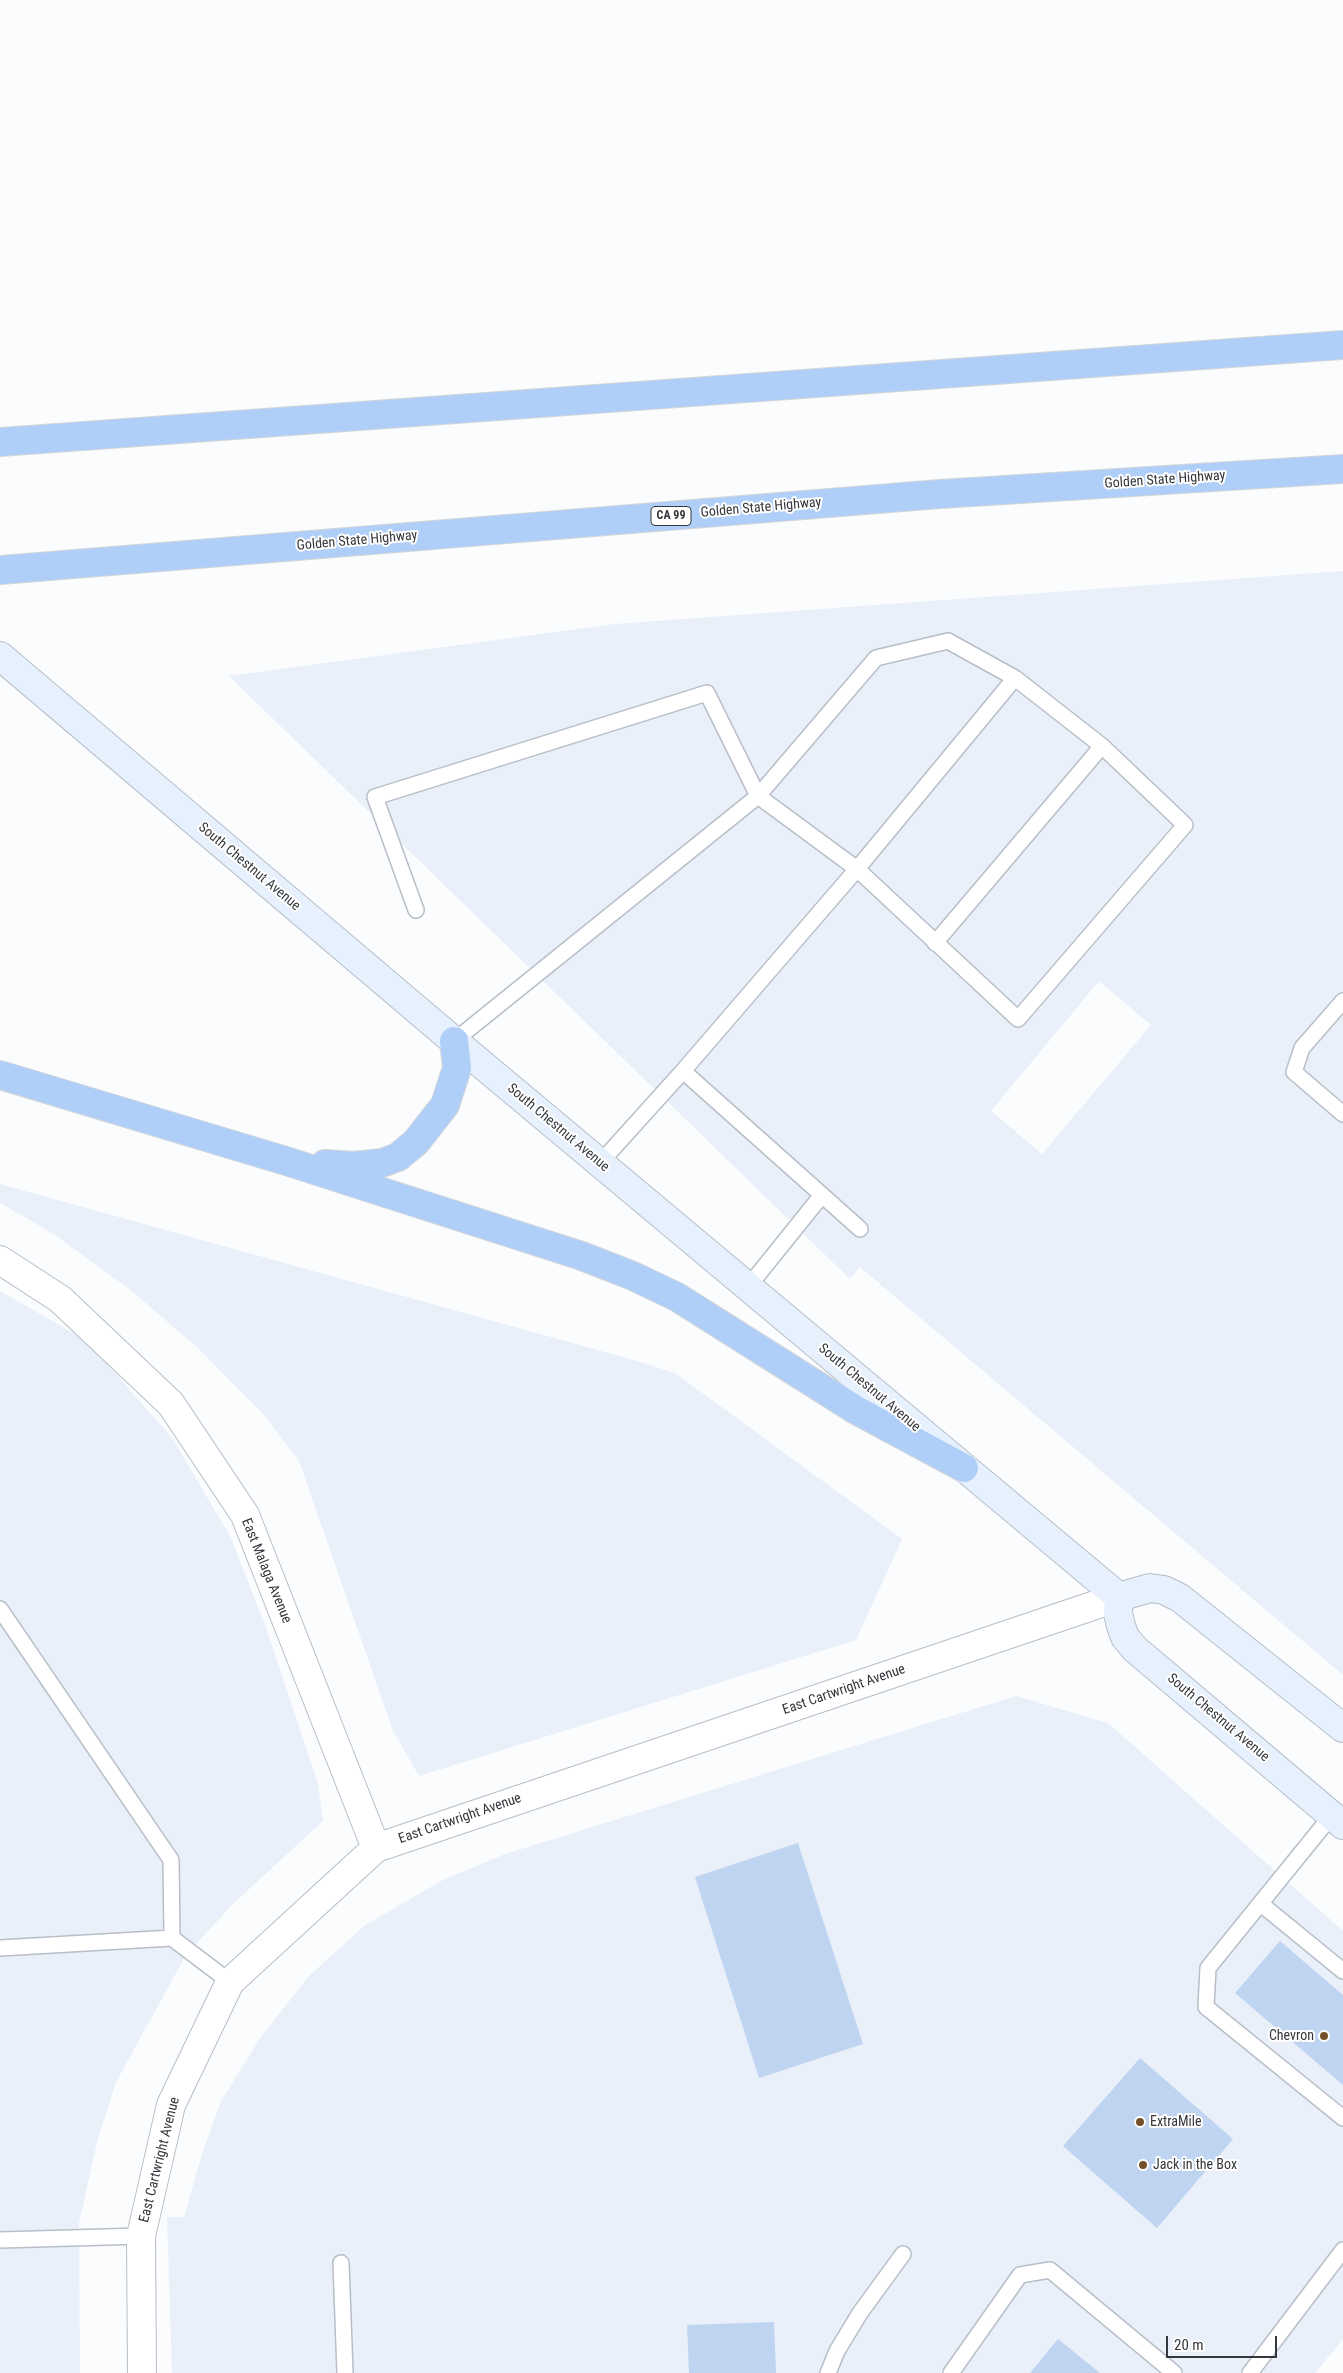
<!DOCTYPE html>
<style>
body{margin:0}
#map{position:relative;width:1343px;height:2373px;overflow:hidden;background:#fafcfe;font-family:"Roboto Condensed",sans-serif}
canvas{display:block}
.scale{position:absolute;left:1166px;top:2336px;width:111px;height:22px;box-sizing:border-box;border:2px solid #34373b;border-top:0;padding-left:6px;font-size:15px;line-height:18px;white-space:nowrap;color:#34373b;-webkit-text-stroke:4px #fff;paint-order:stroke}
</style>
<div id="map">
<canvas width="1343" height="2373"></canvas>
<div class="scale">20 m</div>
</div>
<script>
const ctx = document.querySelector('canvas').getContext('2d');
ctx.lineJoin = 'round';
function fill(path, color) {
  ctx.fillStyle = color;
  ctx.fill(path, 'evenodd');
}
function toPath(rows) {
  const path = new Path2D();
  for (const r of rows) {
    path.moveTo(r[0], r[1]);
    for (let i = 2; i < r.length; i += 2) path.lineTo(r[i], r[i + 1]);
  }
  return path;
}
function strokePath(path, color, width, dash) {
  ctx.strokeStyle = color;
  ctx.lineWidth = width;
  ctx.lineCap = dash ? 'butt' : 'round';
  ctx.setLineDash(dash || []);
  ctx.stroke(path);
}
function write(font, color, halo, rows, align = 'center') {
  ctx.font = font + ' "Roboto Condensed",sans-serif';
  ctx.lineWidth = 4;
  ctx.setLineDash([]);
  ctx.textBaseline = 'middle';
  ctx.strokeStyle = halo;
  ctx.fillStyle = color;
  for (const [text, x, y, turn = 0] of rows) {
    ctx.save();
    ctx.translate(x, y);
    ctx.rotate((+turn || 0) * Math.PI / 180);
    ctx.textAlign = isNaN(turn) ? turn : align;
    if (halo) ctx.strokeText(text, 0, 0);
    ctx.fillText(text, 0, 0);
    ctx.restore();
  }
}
const built = toPath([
 [1343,571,1343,1675,860,1267,850,1279,229,676,615,624],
 [1099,981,1151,1025,1042,1154,991,1111],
 [0,1184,630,1359,675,1373,902,1539,856,1640,419,1776,393,1731,299,1461,264,1415,197,1347,128,1288,52,1233,0,1203],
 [0,1291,87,1341,173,1439,231,1538,265,1625,318,1784,323,1821,234,1903,186,1955,116,2082,97,2142,79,2223,80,2373,0,2373],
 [1016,1696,1108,1723,1343,1931,1343,2339,1315,2373,172,2373,167,2217,184,2217,202,2154,221,2101,261,2037,309,1976,364,1926,441,1881,505,1854]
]);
const building = toPath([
 [798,1843,863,2044,759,2078,695,1877],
 [1280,1941,1343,1995,1343,2085,1235,1993],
 [1140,2058,1233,2139,1157,2228,1063,2146],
 [774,2322,776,2373,689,2373,687,2325],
 [1058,2339,1100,2373,1030,2373]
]);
const service = toPath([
 [416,910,375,797,707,693,758,796,857,869,1015,678],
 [935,943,1102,746],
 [1343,1001,1302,1048,1294,1072,1343,1114],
 [454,1041,758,796,876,658,948,641,1015,678,1102,746,1185,825,1018,1019,857,869,683,1071,600,1163],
 [683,1071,822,1195,748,1287],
 [822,1195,860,1229],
 [0,1609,171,1860,172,1938],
 [1332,1815,1208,1968,1206,2007,1343,2118],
 [1261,1904,1343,1971],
 [0,1948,172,1938,230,1982],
 [0,2240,141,2236],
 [341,2263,345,2373],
 [828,2373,837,2351,860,2313,903,2254],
 [951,2373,1020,2275,1050,2270,1174,2373],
 [1250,2373,1343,2250]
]);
const minor = toPath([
 [0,1260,60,1299,171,1404,245,1515,376,1848],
 [142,2373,141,2236,171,2105,230,1982,376,1848,1119,1597]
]);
const secondary = toPath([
 [0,656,454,1041,1119,1597],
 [1119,1597,1118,1613,1121,1626,1125,1637,1135,1649,1343,1825],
 [1119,1597,1150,1588,1164,1590,1180,1598,1343,1728]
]);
const motorway = toPath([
 [0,442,1343,345],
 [0,570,940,494,1343,469],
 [0,1075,286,1161,582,1256,633,1276,677,1297,856,1410,964,1468],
 [325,1164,354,1166,382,1163,398,1157,416,1142,445,1105,457,1068,454,1041]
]);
const markers = [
 [1324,2036,5,"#735029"],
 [1140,2122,5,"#735029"],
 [1143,2165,5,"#735029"]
];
const shields = [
 [671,516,40]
];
const shieldNames = [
 ["CA 99",671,516]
];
const streetNames = [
 ["Golden State Highway",1165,480,-4],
 ["Golden State Highway",761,508,-5],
 ["Golden State Highway",357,541,-5],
 ["South Chestnut Avenue",249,867,40],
 ["South Chestnut Avenue",558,1128,40],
 ["South Chestnut Avenue",869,1388,40],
 ["East Malaga Avenue",266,1571,68],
 ["East Cartwright Avenue",844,1690,-19],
 ["South Chestnut Avenue",1218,1718,40],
 ["East Cartwright Avenue",460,1819,-19],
 ["East Cartwright Avenue",160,2160,-76]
];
const poiNames = [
 ["Chevron",1314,2036,"right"],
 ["ExtraMile",1150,2122],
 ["Jack in the Box",1153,2165]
];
fill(built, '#e9f0f9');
fill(building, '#bfd4f1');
strokePath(service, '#b7bec7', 18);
strokePath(minor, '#b7bec7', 30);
strokePath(secondary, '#b7bec7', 30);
strokePath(motorway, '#d6d7d8', 30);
strokePath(service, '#fff', 15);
strokePath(minor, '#fff', 28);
strokePath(secondary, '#e7f0fd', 28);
strokePath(motorway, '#afcef8', 28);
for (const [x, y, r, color] of markers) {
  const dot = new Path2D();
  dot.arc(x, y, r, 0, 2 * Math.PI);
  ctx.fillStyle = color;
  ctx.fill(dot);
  strokePath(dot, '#fff', 2);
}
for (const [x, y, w] of shields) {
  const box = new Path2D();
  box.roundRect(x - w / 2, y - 9.5, w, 19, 4);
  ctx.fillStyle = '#fff';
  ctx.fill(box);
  strokePath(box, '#34373b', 1);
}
write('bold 12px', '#34373b', null, shieldNames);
write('14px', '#34373b', '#fff', streetNames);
write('14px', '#34373b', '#fff', poiNames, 'left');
</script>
